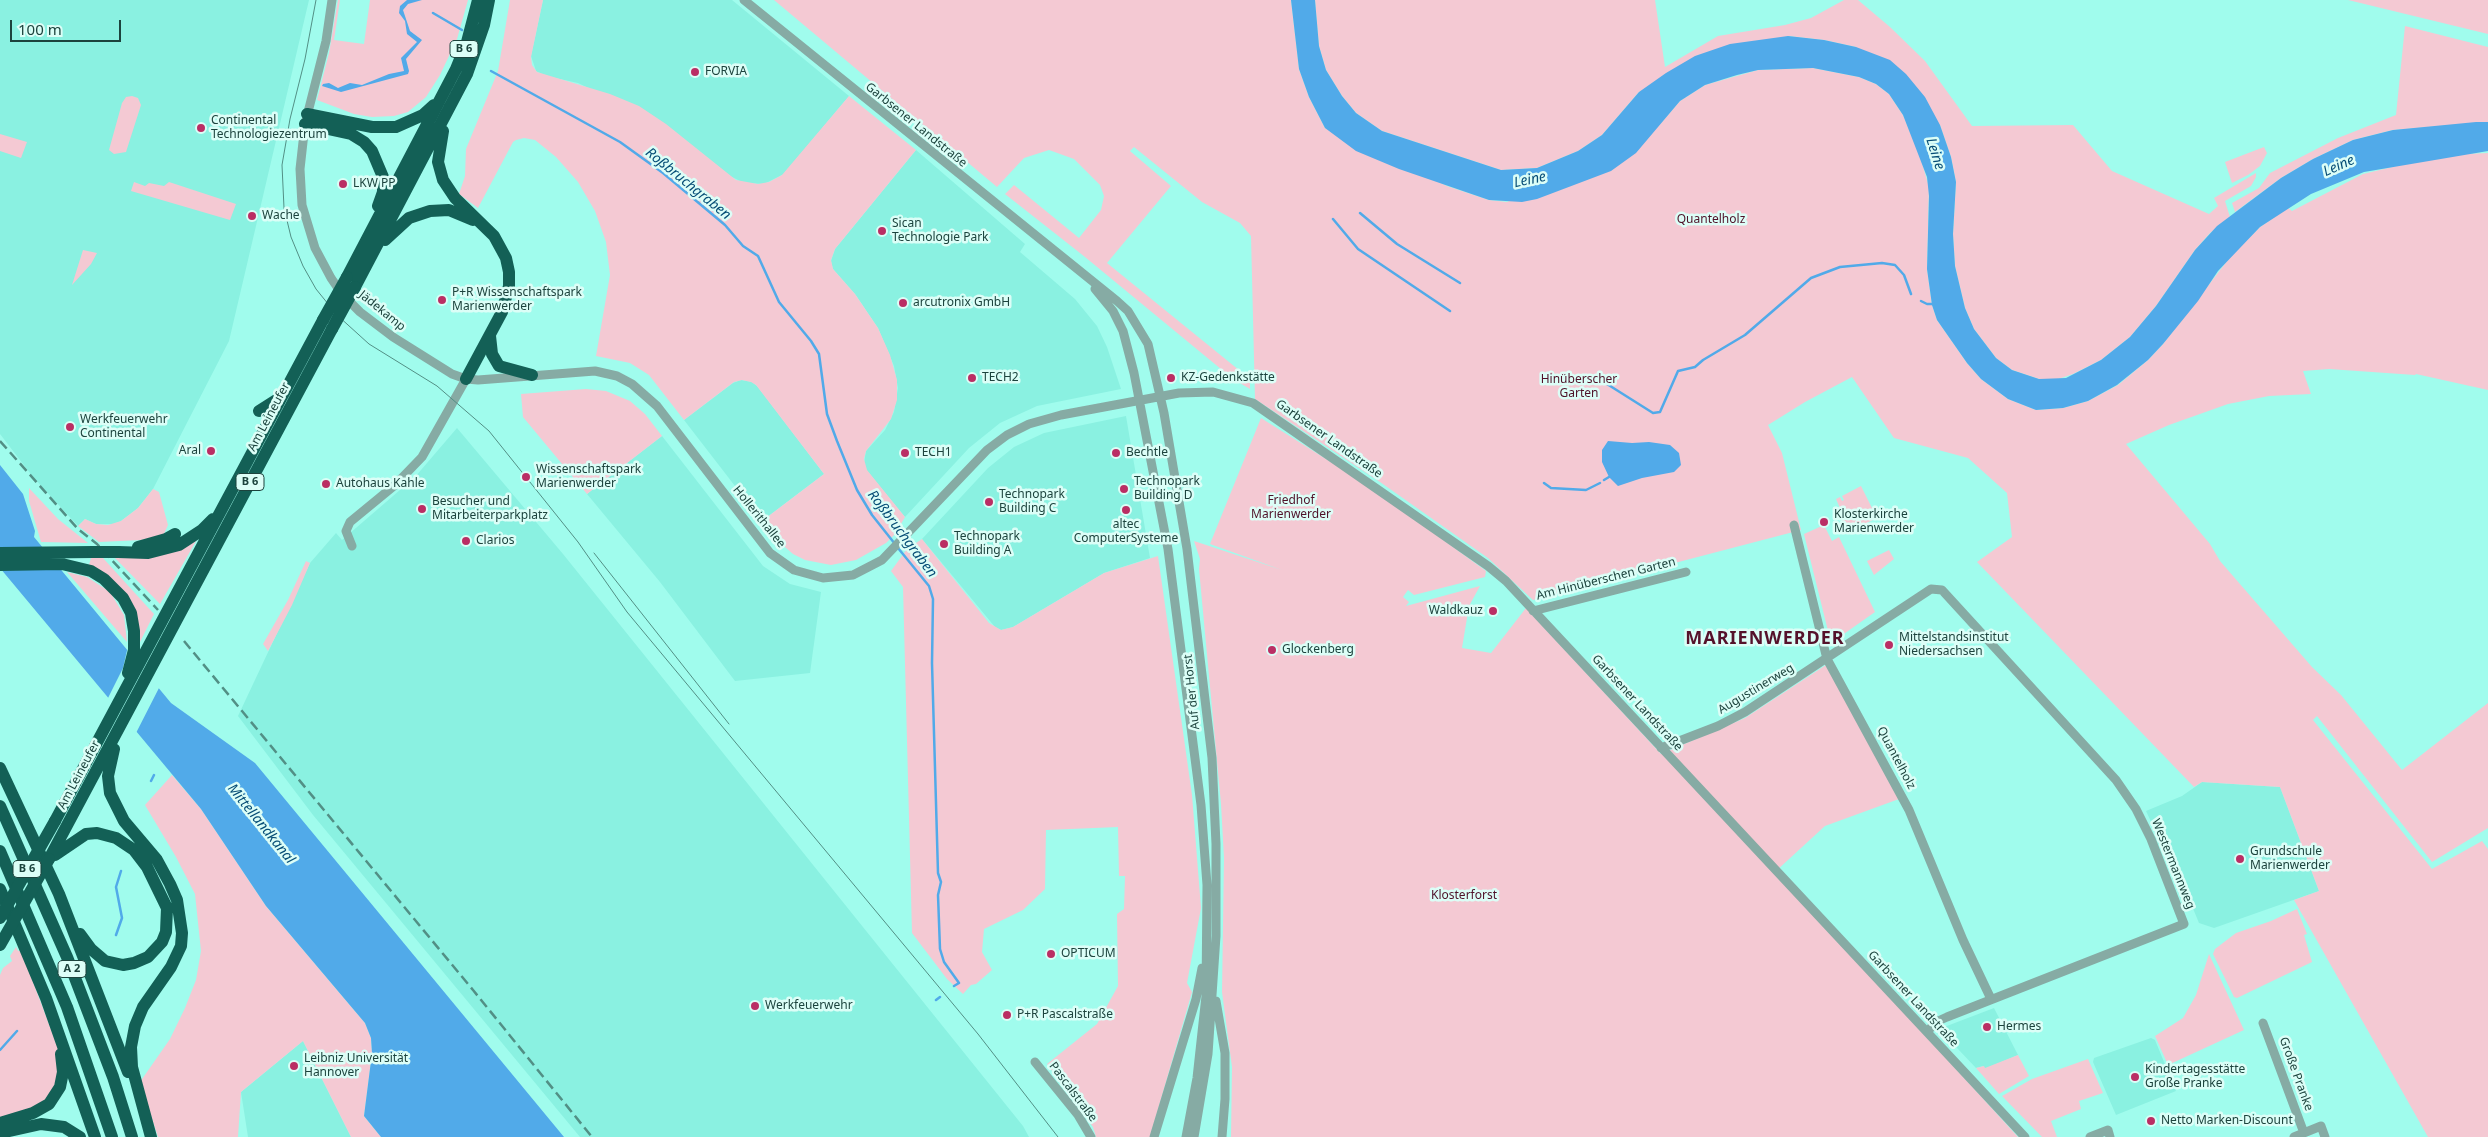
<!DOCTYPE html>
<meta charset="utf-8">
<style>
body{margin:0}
#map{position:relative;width:2488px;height:1137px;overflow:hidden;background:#a0fced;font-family:"Noto Sans",sans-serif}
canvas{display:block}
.scale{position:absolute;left:10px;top:20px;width:111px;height:22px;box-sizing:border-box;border:2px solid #1c433d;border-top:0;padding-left:6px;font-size:15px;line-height:18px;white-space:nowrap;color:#1c433d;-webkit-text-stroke:4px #dcfef7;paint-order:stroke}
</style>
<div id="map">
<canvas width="2488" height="1137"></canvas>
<div class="scale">100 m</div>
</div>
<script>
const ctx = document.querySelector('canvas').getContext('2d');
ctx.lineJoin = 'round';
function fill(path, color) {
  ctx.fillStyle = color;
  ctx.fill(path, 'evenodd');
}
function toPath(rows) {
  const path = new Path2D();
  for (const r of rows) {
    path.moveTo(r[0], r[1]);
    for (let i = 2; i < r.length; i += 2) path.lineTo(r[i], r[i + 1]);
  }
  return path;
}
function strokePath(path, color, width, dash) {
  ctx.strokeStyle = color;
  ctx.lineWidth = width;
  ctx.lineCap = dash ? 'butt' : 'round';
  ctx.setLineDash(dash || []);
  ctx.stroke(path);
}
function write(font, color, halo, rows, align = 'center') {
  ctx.font = font + ' "Noto Sans",sans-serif';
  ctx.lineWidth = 5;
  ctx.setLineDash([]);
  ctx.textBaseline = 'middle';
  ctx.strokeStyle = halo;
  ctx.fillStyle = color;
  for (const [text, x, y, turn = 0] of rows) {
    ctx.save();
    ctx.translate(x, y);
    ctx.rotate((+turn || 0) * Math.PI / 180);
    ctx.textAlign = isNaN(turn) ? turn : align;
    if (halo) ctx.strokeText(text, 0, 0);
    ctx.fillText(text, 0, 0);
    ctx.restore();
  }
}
const built = toPath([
 [0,0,309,0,229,341,153,489,138,508,121,521,114,524,96,524,85,519,78,526,33,477,0,434],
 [543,0,732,0,849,96,784,174,764,184,744,183,730,176,666,125,578,83,546,76,536,71,531,56],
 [916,150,1025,244,1020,252,1075,299,1097,326,1107,347,1121,389,1037,406,1000,423,969,448,905,517,867,471,864,463,866,451,885,430,894,412,898,388,894,366,878,328,855,294,833,269,831,261,835,249],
 [741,380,752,382,758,387,824,474,762,521,684,420,733,383],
 [1126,416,1150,558,1104,573,1013,627,1001,630,995,627,922,539,988,468,1014,447,1044,433],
 [457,428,563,554,1023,1126,1029,1137,580,1137,313,815,238,716,310,563,336,533,342,540,415,477],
 [662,436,763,566,790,584,821,592,810,673,735,681,660,582,587,494],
 [2202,782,2280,787,2319,891,2214,928,2199,923,2187,894,2181,896,2173,875,2179,873,2161,826,2154,828,2146,811,2182,796],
 [1994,1008,2018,1055,1985,1069,1983,1066,1976,1068,1939,1029],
 [2151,1038,2155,1040,2176,1091,2116,1115,2093,1062,2094,1058],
 [303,1041,351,1137,248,1137,241,1092]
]);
const green = toPath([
 [338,0,340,0,334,40,364,44,370,0,468,0,457,39,440,75,426,97,408,112,394,116,372,117,354,114,317,100,329,53],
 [510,0,543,0,531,57,532,65,537,72,610,94,639,106,666,124,736,180,758,184,769,182,782,175,849,96,916,150,835,249,831,260,833,269,855,294,878,328,890,355,897,380,897,400,891,419,866,451,864,459,867,470,905,517,895,534,886,543,856,560,831,565,805,560,793,554,778,541,762,521,824,474,756,385,751,382,742,380,734,382,684,420,649,375,630,363,596,356,610,275,606,242,595,211,578,182,556,157,535,140,524,138,516,140,513,142,478,208,459,194,465,176,466,149,498,71],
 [774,0,1291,0,1299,69,1309,97,1325,128,1447,186,1489,200,1507,202,1661,123,1680,101,1705,85,1758,70,1813,68,1859,77,1876,84,1889,94,1903,115,1920,156,1929,187,1927,269,1932,305,1937,320,1967,363,1981,379,2008,399,2036,410,2063,408,2088,401,2118,385,2148,360,2163,344,2231,256,2260,227,2288,208,2292,211,2363,174,2443,155,2488,153,2488,390,2416,374,2415,375,2329,369,2303,371,2311,394,2269,396,2228,404,2169,425,2126,444,2210,544,2220,561,2312,667,2341,695,2402,770,2488,703,2488,828,2432,862,2317,716,2313,720,2432,869,2482,841,2488,849,2488,1137,2428,1137,2294,900,2319,891,2280,787,2202,782,2194,787,1977,562,2012,537,2007,493,1968,458,1894,438,1852,377,1805,402,1768,425,1782,453,1801,530,1533,600,1488,558,1380,482,1255,399,1251,236,1240,223,1202,202,1134,147,1130,151,1171,186,1107,263,1250,379,1250,389,1233,379,1085,257,1005,194,1014,185,1079,238,1101,210,1104,196,1100,185,1074,159,1049,150,1024,158,997,187],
 [1315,0,1655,0,1665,67,1718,36,1785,25,1811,18,1844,0,1858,0,1890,27,1925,61,1972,126,2073,125,2112,171,2209,214,2218,206,2214,198,2256,173,2256,177,2251,186,2225,201,2230,217,2210,233,2195,250,2156,306,2130,337,2101,360,2073,374,2058,379,2039,379,2012,370,1996,358,1974,329,1965,308,1955,266,1953,234,1956,182,1951,157,1940,125,1856,47,1824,40,1788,36,1639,92,1602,135,1578,151,1537,168,1501,170,1382,131,1356,113,1342,96,1326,70,1319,46],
 [2348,0,2488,0,2488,34],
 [2405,26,2488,47,2488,122,2393,130,2353,140,2313,159,2281,178,2235,212,2232,203,2259,188,2270,173,2338,138,2396,115],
 [132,96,138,98,141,105,126,152,114,154,109,150,122,103,126,97],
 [0,134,27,142,21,158,0,151],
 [2264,147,2267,153,2260,166,2248,175,2232,183,2225,162],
 [134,182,145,186,149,183,164,186,169,182,236,204,230,220,131,191],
 [83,250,97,253,91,264,72,285],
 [586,389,606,391,630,401,645,414,662,436,587,494,523,417,521,394],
 [1261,418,1372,488,1486,571,1485,577,1414,595,1408,590,1403,597,1409,602,1406,606,1480,586,1469,606,1462,648,1491,653,1526,608,1661,754,1745,718,1826,665,1899,799,1825,826,1776,871,2018,1137,1231,1137,1232,1067,1222,992,1224,858,1221,804,1199,569,1200,559,1194,541,1282,570,1210,544],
 [1861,486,1877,518,1848,532,1840,516,1843,515,1836,499,1840,497,1842,501,1844,500,1842,496],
 [29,488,58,519,88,543,41,542,29,501],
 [153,489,159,492,168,525,163,536,141,540,99,542,78,526,85,519,96,524,108,525,121,521,138,508],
 [1824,525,1832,541,1839,537,1875,612,1831,643,1804,534],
 [199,536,160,604,115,558],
 [922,539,989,623,1001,630,1013,627,1104,573,1158,556,1192,795,1201,908,1187,983,1192,992,1150,1137,1096,1137,1093,1127,1047,1064,1097,1024,1118,986,1117,914,1124,909,1125,876,1119,876,1118,827,1046,830,1045,889,1023,910,984,929,982,952,992,970,976,984,971,985,963,994,947,979,912,933,903,587,891,571,907,549],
 [1889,550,1894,559,1874,575,1867,561],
 [91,558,103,558,154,614,138,646,135,618,89,565],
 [306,561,310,563,292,605,268,651,263,644,288,600],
 [67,572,87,577,110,592,124,615,127,642],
 [172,775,201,809,266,906,365,1023,371,1038,372,1053,364,1116,381,1137,351,1137,303,1041,241,1092,238,1137,158,1137,140,1082,170,1039,185,1008,196,980,201,951,195,894,176,857,145,805],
 [2297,909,2307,934,2304,935,2312,962,2237,998,2234,997,2213,954,2215,949,2236,933,2271,921],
 [16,947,18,951,21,950,58,1048,58,1083,42,1104,0,1119,0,975,3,968,12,961,10,956],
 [2209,954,2244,1030,2168,1065,2155,1036,2183,1018,2196,995],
 [2018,1055,2029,1076,1999,1094,1976,1068,1984,1066,1985,1068],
 [2088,1059,2103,1093,2079,1101,2081,1109,2051,1121,2057,1137,2042,1137,2002,1096,2032,1079]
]);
const water = toPath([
 [407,0,422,0,408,4,403,10,410,31,422,40,406,59,409,71,408,74,341,92,322,86,323,84,329,83,338,88,350,83,362,85,389,74,404,71,401,58,417,42,407,34,405,21,399,13,400,6],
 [1291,0,1315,0,1319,46,1326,70,1342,96,1356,113,1382,131,1501,170,1537,168,1578,151,1602,135,1639,92,1666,73,1695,56,1730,44,1788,36,1824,40,1856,47,1890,60,1906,74,1925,97,1940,125,1951,157,1956,182,1953,234,1955,266,1965,308,1974,329,1996,358,2012,370,2039,379,2066,378,2101,360,2130,337,2156,306,2195,250,2217,226,2281,178,2313,159,2353,140,2393,130,2476,122,2488,122,2488,151,2364,172,2311,194,2260,227,2218,271,2198,301,2163,344,2148,360,2117,385,2088,401,2063,408,2036,410,2008,399,1981,379,1967,363,1937,320,1932,305,1927,269,1929,196,1927,177,1903,115,1889,94,1876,84,1859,77,1813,68,1758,70,1737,75,1705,85,1680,101,1636,153,1611,171,1537,199,1522,202,1489,200,1399,169,1356,151,1325,128,1309,97,1299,69],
 [1608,441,1632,443,1649,442,1670,445,1679,453,1681,465,1674,472,1642,478,1618,486,1609,477,1602,462,1602,450],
 [0,465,23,494,35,531,34,537,171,703,255,763,564,1137,381,1137,364,1116,372,1053,371,1038,365,1023,266,906,201,809,0,568]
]);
const pier = toPath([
 [128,646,160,686,135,735,107,700,123,668]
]);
const stream = toPath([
 [433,13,462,30],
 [491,71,620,142,663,173,725,225,743,246,758,256,779,302,811,341,819,354,827,414,837,441,857,490,872,515,895,544],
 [1360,213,1397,244,1460,283],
 [1333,219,1358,249,1450,311],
 [1921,301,1927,304,1934,304],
 [1607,384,1653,413,1660,412,1678,371,1695,367,1703,360,1745,335,1811,278,1840,267,1882,263,1895,265,1904,275,1911,294],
 [1604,480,1609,477],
 [1544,483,1551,488,1586,490,1600,483],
 [898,548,929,586,933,599,932,663,938,873,941,882,938,895,940,949,944,962,959,983,954,986],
 [151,781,154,775],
 [116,935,122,918,116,887,121,871],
 [936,1000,940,997],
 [0,1050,17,1031]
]);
const minor = toPath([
 [332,0,326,41,305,124,300,169,302,205,315,248,331,278,342,294,360,312,393,337,452,374,466,379,478,380,595,371,617,376,632,384,657,406,770,553,794,570,823,578,853,575,882,560,987,450,1007,435,1029,424,1061,415,1179,393,1213,392,1253,403,1488,566,1506,581,2025,1137],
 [744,0,1117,301,1128,311,1148,344,1164,413,1187,549,1212,758,1216,844,1216,936,1208,1054,1194,1137],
 [1095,289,1113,311,1123,331,1134,373,1168,549,1201,805,1207,885,1206,996,1197,1078,1186,1137],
 [1794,525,1827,659,1909,810,1963,940,1991,999],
 [352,546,346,531,350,522,395,485,422,457,466,379],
 [1533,611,1686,572],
 [1661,748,1718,726,1745,712,1931,589,1942,590,2116,780,2136,809,2151,839,2184,924,1947,1017,1936,1022,1927,1032],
 [1216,1001,1225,1053,1225,1099,1222,1137],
 [2263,1023,2304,1133],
 [1035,1062,1078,1115,1091,1137],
 [1154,1137,1196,999,1202,968],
 [2090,1137,2108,1130,2110,1137],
 [2294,1137,2321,1126,2325,1137]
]);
const highway = toPath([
 [307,114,372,127,396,127,423,115,434,105],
 [305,124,351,134,364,142,372,151,383,177,383,192,378,206],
 [443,131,438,162,443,180,455,198,494,236,506,258,509,272,509,286,502,312,466,379],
 [385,240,409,218,430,211,449,210,473,220],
 [347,277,456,69,467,42,478,0],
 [355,287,467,74,484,25,489,0],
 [490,336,492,354,499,366,532,375],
 [259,411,281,397],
 [138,547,166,539,175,534],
 [118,552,148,553,179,545,202,530,213,519],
 [0,553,93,552],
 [0,565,62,564,91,571,104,579,123,598,131,613,134,631,134,650,128,673],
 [114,749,108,776,110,793,124,821,157,860,170,884,177,900,182,933,181,946,171,967,143,1007,135,1026,131,1047,132,1067,151,1137],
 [0,768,59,894,128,1072],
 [0,806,67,957,113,1077,132,1137],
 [55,821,323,320],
 [0,851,67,1007,112,1137],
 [55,855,86,834,97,833,116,838,134,850,147,867,167,908,166,932,162,942,148,957,134,963,123,965,105,961,91,949,80,934],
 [49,859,332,329],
 [0,889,46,998,95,1137],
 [0,1123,33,1113,49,1104,60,1087,63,1072,61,1054],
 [0,1133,41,1124,64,1127,80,1137]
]);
const tram = toPath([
 [316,0,305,59,290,119,282,165,284,208,291,237,303,266,316,289,337,315,369,344,437,386,489,431,578,542,627,612,978,1034,1058,1137],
 [594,553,729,724]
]);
const rail = toPath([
 [0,441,78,529,97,544,158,610],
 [184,641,473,990,592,1137]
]);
const highwayBridge = toPath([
 [323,320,347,277],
 [332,329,355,287],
 [93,552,118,552],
 [0,918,55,821],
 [0,945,49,859]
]);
const markers = [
 [695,72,5,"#ba2e64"],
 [201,128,5,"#ba2e64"],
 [343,184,5,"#ba2e64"],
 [252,216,5,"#ba2e64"],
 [882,231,5,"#ba2e64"],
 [442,300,5,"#ba2e64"],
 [903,303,5,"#ba2e64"],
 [972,378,5,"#ba2e64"],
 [1171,378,5,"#ba2e64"],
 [70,427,5,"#ba2e64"],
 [211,451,5,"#ba2e64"],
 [905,453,5,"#ba2e64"],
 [1116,453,5,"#ba2e64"],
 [526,477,5,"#ba2e64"],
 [326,484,5,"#ba2e64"],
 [1124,489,5,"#ba2e64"],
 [989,502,5,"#ba2e64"],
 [422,509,5,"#ba2e64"],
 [1126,510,5,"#ba2e64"],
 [1824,522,5,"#ba2e64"],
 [466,541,5,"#ba2e64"],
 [944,544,5,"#ba2e64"],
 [1493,611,5,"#ba2e64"],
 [1889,645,5,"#ba2e64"],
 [1272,650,5,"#ba2e64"],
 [2240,859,5,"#ba2e64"],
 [1051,954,5,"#ba2e64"],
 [755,1006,5,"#ba2e64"],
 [1007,1015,5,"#ba2e64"],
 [1987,1027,5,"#ba2e64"],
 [294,1066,5,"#ba2e64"],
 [2135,1077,5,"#ba2e64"],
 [2151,1121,5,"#ba2e64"]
];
const shields = [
 [464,49,28],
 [250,482,28],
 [27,869,28],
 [72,969,28]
];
const shieldNames = [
 ["B 6",464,49],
 ["B 6",250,482],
 ["B 6",27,869],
 ["A 2",72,969]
];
const poiNames = [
 ["FORVIA",705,72],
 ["Continental",211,121],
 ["Technologiezentrum",211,135],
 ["LKW PP",353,184],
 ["Wache",262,216],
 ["Sican",892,224],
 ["Technologie Park",892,238],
 ["P+R Wissenschaftspark",452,293],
 ["Marienwerder",452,307],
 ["arcutronix GmbH",913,303],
 ["TECH2",982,378],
 ["KZ-Gedenkstätte",1181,378],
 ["Werkfeuerwehr",80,420],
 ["Continental",80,434],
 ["Aral",201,451,"right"],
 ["TECH1",915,453],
 ["Bechtle",1126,453],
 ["Wissenschaftspark",536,470],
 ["Marienwerder",536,484],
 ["Technopark",1134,482],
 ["Building D",1134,496],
 ["Autohaus Kahle",336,484],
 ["Technopark",999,495],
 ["Building C",999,509],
 ["Besucher und",432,502],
 ["Mitarbeiterparkplatz",432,516],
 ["Klosterkirche",1834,515],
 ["Marienwerder",1834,529],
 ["altec",1126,525,"center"],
 ["ComputerSysteme",1126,539,"center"],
 ["Technopark",954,537],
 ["Building A",954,551],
 ["Clarios",476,541],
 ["Waldkauz",1483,611,"right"],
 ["Mittelstandsinstitut",1899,638],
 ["Niedersachsen",1899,652],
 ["Glockenberg",1282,650],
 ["Grundschule",2250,852],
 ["Marienwerder",2250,866],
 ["OPTICUM",1061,954],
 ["Werkfeuerwehr",765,1006],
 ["P+R Pascalstraße",1017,1015],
 ["Hermes",1997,1027],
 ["Leibniz Universität",304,1059],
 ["Hannover",304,1073],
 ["Kindertagesstätte",2145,1070],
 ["Große Pranke",2145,1084],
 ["Netto Marken-Discount",2161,1121]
];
const streetNames = [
 ["Garbsener Landstraße",916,125,39],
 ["Jädekamp",382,311,39],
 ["Am Leineufer",269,417,-62],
 ["Garbsener Landstraße",1329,439,35],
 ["Hollerithallee",759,517,51],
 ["Am Hinüberschen Garten",1606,579,-14],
 ["Augustinerweg",1756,689,-31],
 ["Auf der Horst",1192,692,-96],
 ["Garbsener Landstraße",1637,703,47],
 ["Quantelholz",1896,758,62],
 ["Am Leineufer",79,775,-62],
 ["Westermannweg",2173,864,68],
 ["Garbsener Landstraße",1913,999,47],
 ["Große Pranke",2296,1074,70],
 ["Pascalstraße",1073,1092,53]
];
const parkNames = [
 ["Quantelholz",1711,220],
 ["Hinüberscher",1579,380],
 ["Garten",1579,394],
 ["Friedhof",1291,501],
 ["Marienwerder",1291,515],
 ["Klosterforst",1464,896]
];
const waterNames = [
 ["Leine",1935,154,72],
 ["Leine",2339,166,-24],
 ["Leine",1530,180,-12],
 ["Roßbruchgraben",688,184,39],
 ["Roßbruchgraben",902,534,53],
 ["Mittellandkanal",261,824,51]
];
const districtNames = [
 ["MARIENWERDER",1765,639]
];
fill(built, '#8af1e1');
fill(green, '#f4c9d3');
fill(water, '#51aae9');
fill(pier, '#a0fced');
strokePath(stream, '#51aae9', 2.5);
strokePath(minor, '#86aba4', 9);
strokePath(highway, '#136056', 12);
strokePath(tram, '#528f85', 1);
strokePath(rail, '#528f85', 2.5, [10, 5]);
strokePath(highwayBridge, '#136056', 12);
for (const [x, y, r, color] of markers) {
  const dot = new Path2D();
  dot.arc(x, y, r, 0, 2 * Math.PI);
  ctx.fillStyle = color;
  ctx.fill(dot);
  strokePath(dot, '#dcfef7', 2);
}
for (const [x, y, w] of shields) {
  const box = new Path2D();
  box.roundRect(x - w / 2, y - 8.5, w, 17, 4);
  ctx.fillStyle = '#dcfef7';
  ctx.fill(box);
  strokePath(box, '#1c433d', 1);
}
write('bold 11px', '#1c433d', null, shieldNames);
write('12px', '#1c433d', '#dcfef7', poiNames, 'left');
write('12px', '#1c433d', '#dcfef7', streetNames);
write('12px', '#4f1128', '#dcfef7', parkNames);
write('italic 14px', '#064d76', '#dcfef7', waterNames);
ctx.letterSpacing = '1px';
write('bold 18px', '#55122b', '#dcfef7', districtNames);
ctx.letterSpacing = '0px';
</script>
